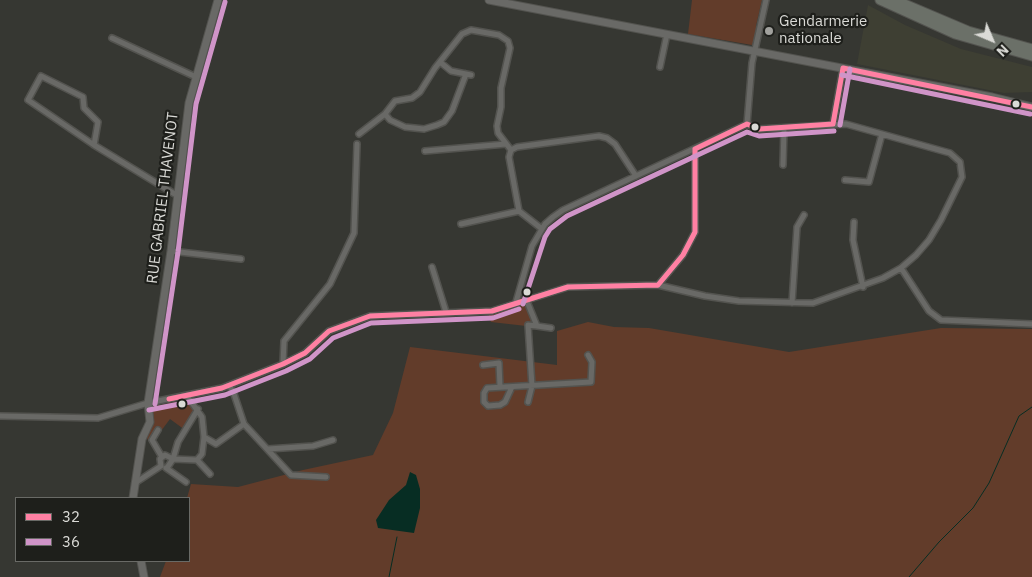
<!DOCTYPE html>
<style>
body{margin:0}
#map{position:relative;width:1032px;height:577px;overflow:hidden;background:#363732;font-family:"IBM Plex Sans",sans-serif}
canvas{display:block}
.legend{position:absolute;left:15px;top:497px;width:175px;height:65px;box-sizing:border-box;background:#1e1f1b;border:1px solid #696a66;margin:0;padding:6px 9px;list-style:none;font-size:15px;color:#dadad6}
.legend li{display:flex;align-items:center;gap:10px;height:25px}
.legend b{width:25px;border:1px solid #696a66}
.north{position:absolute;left:967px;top:15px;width:50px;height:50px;-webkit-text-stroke:4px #1e1f1b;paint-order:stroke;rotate:135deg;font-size:14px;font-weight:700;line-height:20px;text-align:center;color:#dadad6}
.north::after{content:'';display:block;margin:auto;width:18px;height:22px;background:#dadad6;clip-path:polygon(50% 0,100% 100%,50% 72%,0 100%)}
</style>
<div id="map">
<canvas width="1032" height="577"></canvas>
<ul class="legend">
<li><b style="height:6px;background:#ff80a3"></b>32</li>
<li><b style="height:6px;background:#d094c8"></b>36</li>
</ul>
<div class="north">N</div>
</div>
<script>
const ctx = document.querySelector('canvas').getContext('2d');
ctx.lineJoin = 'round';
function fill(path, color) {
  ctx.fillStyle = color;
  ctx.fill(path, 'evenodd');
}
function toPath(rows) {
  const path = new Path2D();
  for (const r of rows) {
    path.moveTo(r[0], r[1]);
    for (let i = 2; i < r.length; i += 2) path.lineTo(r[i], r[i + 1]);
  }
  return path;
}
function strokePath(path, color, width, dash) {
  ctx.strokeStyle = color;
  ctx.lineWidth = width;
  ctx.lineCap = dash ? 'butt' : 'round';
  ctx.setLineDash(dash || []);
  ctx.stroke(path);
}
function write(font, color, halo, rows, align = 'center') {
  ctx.font = font + ' "IBM Plex Sans",sans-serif';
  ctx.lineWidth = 4.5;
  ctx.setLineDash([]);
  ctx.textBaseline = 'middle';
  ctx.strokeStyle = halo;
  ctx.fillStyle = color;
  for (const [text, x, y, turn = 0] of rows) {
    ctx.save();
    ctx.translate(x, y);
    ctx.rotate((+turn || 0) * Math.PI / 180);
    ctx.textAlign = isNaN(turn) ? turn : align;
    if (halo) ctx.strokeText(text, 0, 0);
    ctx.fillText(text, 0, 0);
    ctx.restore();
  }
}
const built = toPath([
 [868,5,905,25,961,49,1032,67,1032,92,1004,93,857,64]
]);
const green = toPath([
 [692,0,762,0,756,26,757,34,752,45,688,34],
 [524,304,527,307,535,327,491,322,488,313],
 [588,322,614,327,649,328,789,352,941,328,1032,329,1032,577,160,577,166,561,189,561,189,498,187,498,191,484,238,487,303,470,373,455,393,413,410,347,557,365,557,331],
 [186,400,195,411,185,430,170,419,161,431,157,428,148,440,146,437,151,407]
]);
const water = toPath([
 [410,472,416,475,420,489,420,508,414,533,378,528,376,520,389,500,406,485]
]);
const stream = toPath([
 [389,577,397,537],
 [909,577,939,542,973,508,989,483,1019,416,1032,407]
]);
const minor = toPath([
 [112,38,196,77],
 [440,62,451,71,471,75],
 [660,67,667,34],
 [385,114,390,120,405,127,424,129,437,125,444,122,452,111,466,74],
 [747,124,752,63,766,0],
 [833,124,843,68],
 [359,134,385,114,395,101,412,98,420,92,435,68,462,34,471,30,499,35,508,41,510,48,501,88,501,107,497,126,498,133,511,150],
 [94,145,98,122,84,108,83,97,41,76,28,100,94,145,178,196],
 [425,151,506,144],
 [783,165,784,128],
 [845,180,869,182,882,134],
 [854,222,853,240,863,287],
 [461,224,519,211],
 [542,229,519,211,509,157,511,150,517,147,599,136,607,138,615,144,636,176],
 [171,251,241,259],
 [432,267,446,312],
 [901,268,929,311,941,320,1032,324],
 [658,285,683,255,695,232,695,149],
 [526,299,537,326,551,328],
 [792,303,797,227,804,215],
 [283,364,284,341,330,284,354,233,357,144],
 [483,365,499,363,500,387],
 [229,386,233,391,244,424,291,475,326,477],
 [512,387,505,402,500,405,488,406,484,402,484,393,487,388,591,382,592,362,588,355],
 [187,396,202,417,204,437,202,454,197,460],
 [528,402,532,386,528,325,537,326],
 [0,416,98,418,148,403,222,388,283,364,305,353,329,331,370,316,492,311,568,287,658,285,705,296,739,301,813,303,883,278,901,268,916,255,929,240,941,220,962,177,960,162,950,153,846,124,759,129,747,124,563,210,553,217,545,224,532,246,516,302],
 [158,430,152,440,162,457],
 [204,437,216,444,244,424],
 [268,449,313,446,333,440],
 [197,460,210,474],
 [161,466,160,459,165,455,173,459,197,460],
 [166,468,186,482],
 [167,468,173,459,178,442,198,409],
 [135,483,161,466]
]);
const secondary = toPath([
 [489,0,992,97,1032,107],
 [133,498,142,439,150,422,148,403,171,251,189,103,218,0],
 [141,561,144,577]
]);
const motorway = toPath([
 [880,0,955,34,1032,56],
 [895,0,968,31,1032,49]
]);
const bus1 = toPath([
 [843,68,1032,107],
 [833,124,843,68],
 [695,149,747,124,759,129,833,124],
 [658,285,683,255,695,232,695,149],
 [169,399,222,388,283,364,305,353,329,331,370,316,492,311,568,287,658,285]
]);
const bus2 = toPath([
 [842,75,1030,114],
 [840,125,850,69],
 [523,304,545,237,550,229,567,216,747,132,759,136,834,131],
 [155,404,178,252,196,104,225,2],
 [149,410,225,395,286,371,310,359,333,338,371,323,493,318,519,309]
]);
const markers = [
 [769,31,5,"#a1a19d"],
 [1016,104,4.5,"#dadad6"],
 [755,127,4.5,"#dadad6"],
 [527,292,4.5,"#dadad6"],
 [182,404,4.5,"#dadad6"]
];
const poiNames = [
 ["Gendarmerie",779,22],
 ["nationale",779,39]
];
const streetNames = [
 ["RUE GABRIEL THAVENOT",163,198,-83]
];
fill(built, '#3e3f33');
fill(green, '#623c2a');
fill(water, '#072d23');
strokePath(stream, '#072d23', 1);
strokePath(minor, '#53534f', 8);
strokePath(secondary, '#53534f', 9);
strokePath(motorway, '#53534f', 11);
strokePath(minor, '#696966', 5);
strokePath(secondary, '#696966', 7);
strokePath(motorway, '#6b7068', 9);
strokePath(bus1, '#ff80a3', 5);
strokePath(bus2, '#d094c8', 5);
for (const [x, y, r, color] of markers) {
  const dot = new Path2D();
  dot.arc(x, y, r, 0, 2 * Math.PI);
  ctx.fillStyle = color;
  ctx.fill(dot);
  strokePath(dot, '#1e1f1b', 2);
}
write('15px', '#dadad6', '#1e1f1b', poiNames, 'left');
write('15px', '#dadad6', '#1e1f1b', streetNames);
</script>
